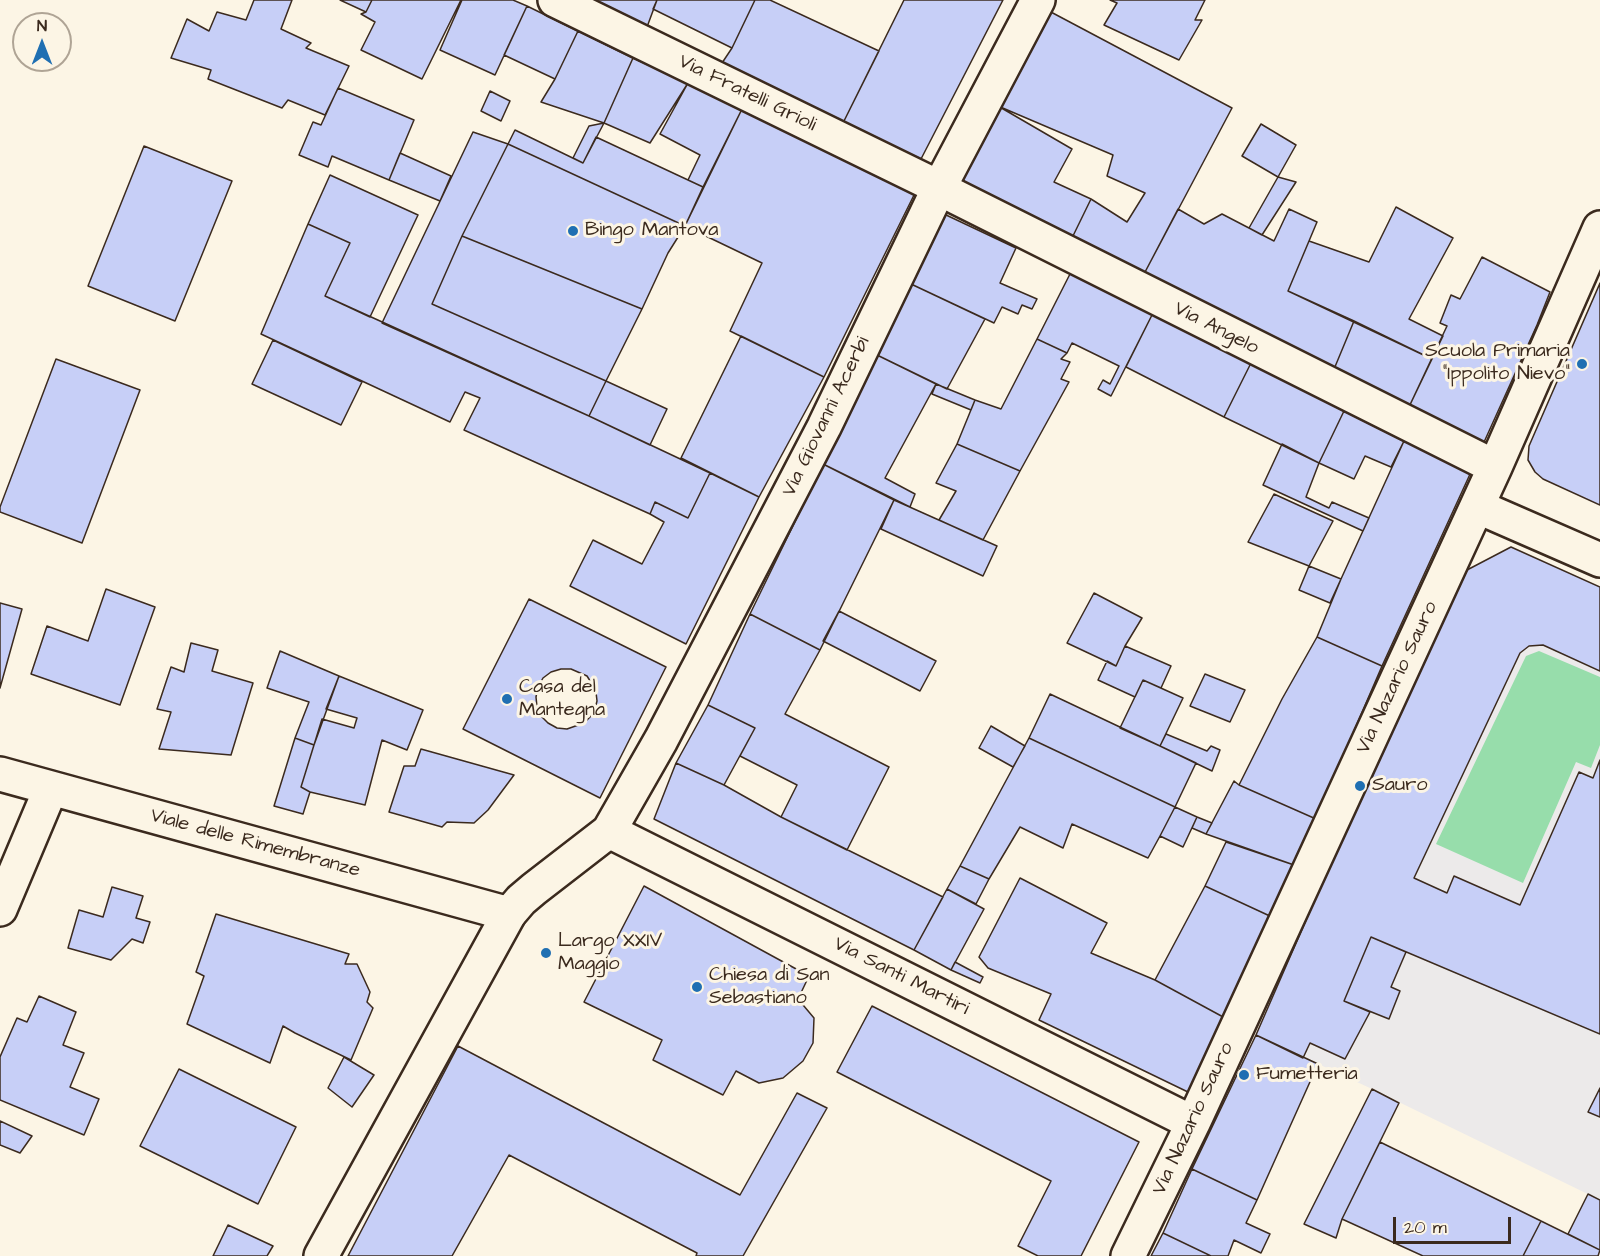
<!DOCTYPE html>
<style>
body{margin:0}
#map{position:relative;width:1600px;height:1256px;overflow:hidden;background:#fcf5e5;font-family:"Architects Daughter",sans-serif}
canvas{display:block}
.north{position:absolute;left:12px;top:12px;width:60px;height:60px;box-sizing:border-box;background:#fcf5e5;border:2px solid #afa495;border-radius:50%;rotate:0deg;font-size:16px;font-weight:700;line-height:24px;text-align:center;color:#3b2a1e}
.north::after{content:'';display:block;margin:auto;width:21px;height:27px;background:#1f6fb2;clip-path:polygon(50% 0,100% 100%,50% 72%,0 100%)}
.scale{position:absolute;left:1393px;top:1217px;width:118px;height:27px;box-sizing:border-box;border:3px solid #3b2a1e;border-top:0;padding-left:8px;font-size:18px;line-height:21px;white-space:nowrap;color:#3b2a1e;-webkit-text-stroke:4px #fcf5e5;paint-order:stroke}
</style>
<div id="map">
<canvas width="1600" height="1256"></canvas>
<div class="north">N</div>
<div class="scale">20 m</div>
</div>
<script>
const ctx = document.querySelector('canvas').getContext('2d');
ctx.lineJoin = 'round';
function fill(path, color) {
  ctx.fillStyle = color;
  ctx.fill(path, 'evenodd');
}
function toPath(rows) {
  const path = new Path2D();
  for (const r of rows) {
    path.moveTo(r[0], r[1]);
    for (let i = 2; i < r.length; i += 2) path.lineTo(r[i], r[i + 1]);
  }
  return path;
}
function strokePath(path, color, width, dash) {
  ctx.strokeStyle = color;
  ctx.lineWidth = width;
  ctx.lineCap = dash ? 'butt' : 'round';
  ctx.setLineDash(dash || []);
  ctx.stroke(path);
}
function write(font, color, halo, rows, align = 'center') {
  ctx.font = font + ' "Architects Daughter",sans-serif';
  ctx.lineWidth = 6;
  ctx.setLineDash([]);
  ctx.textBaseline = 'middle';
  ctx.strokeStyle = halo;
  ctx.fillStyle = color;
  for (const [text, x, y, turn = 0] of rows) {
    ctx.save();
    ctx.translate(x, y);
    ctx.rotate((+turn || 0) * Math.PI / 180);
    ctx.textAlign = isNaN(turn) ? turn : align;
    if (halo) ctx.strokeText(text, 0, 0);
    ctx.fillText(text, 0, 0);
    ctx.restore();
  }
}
const built = toPath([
 [1511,547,1600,587,1600,1200,1372,1089,1256,1035]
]);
const green = toPath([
 [1539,651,1600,677,1600,745,1591,768,1576,762,1523,883,1436,844,1526,656]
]);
const building = toPath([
 [254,0,292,0,281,29,311,43,306,48,349,66,325,115,288,100,282,108,208,79,211,70,171,58,187,19,209,31,217,12,246,20,254,0],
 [340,0,372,0,366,12,340,0],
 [372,0,461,0,422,79,361,50,375,22,361,14,366,12,372,0],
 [462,0,513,0,527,6,495,75,440,50,462,0],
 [593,0,657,0,647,27,593,0],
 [657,0,755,0,732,48,653,9,657,0],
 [755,0,770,0,879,51,843,123,720,66,732,48,755,0],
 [904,0,1003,0,921,159,843,123,904,0],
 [1110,0,1205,0,1195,20,1202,20,1179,60,1104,25,1117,3,1110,0],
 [527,6,578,31,555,79,504,55,527,6],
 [1049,11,1232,108,1144,274,1071,240,1091,199,1127,222,1145,193,1107,176,1113,155,998,106,1049,11],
 [578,31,633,58,604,123,541,102,555,79,578,31],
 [633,58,688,83,650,143,604,123,633,58],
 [688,83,743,107,703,187,688,180,700,155,660,134,688,83],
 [338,88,414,120,389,180,332,156,328,167,299,155,313,122,321,125,338,88],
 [490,91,510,101,501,121,481,111,490,91],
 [998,106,1072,149,1054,182,1091,199,1071,240,959,185,998,106],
 [743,107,916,191,824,377,730,331,762,263,685,226,743,107],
 [604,123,583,163,573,158,589,126,604,123],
 [1261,124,1296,145,1278,177,1242,156,1261,124],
 [515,130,583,163,596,137,703,187,685,226,508,144,515,130],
 [473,132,508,144,462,236,432,304,606,381,589,416,382,323,473,132],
 [508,144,685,226,668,253,642,309,462,236,508,144],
 [144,146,232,181,175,321,88,286,144,146],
 [400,153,451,176,440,201,389,180,400,153],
 [330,175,418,215,370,317,325,296,350,243,308,224,330,175],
 [1278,177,1296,182,1262,235,1249,228,1278,177],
 [1396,207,1453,238,1409,319,1443,336,1432,359,1288,291,1309,241,1369,262,1396,207],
 [1178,209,1204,224,1222,214,1274,241,1289,209,1317,222,1288,291,1354,321,1332,374,1144,274,1178,209],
 [944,214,1016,248,1000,283,1037,299,1032,309,1022,305,1018,314,1002,307,994,323,911,284,944,214],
 [308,224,350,243,325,296,589,416,710,473,688,518,655,502,650,514,464,430,480,398,465,392,450,422,261,334,308,224],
 [462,236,642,309,606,381,432,304,462,236],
 [1482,257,1550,292,1537,325,1480,451,1408,409,1447,326,1440,323,1451,295,1460,299,1482,257],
 [1071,272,1153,313,1111,396,1098,389,1103,380,1110,384,1119,366,1072,343,1067,353,1037,339,1071,272],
 [1600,283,1600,505,1543,479,1535,472,1528,460,1529,446,1600,283],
 [911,284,985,319,947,389,877,355,911,284],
 [1153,313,1251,363,1224,417,1126,367,1153,313],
 [1354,321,1432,359,1408,409,1332,374,1354,321],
 [741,336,824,377,759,497,681,458,741,336],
 [1037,339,1067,353,1061,359,1070,362,1061,379,1069,382,1020,471,957,444,975,400,1001,409,1037,339],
 [273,340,362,382,341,425,252,384,273,340],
 [877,355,936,384,885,478,915,494,910,507,823,464,877,355],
 [56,359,140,390,82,543,0,512,0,507,56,359],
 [1251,363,1344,411,1319,463,1224,417,1251,363],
 [606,381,667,409,650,445,589,416,606,381],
 [936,384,975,400,971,410,932,394,936,384],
 [1344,411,1404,441,1391,467,1365,456,1354,479,1319,463,1344,411],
 [1404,441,1471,472,1382,666,1317,637,1341,579,1404,441],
 [957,444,1020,471,983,540,939,520,956,491,936,483,957,444],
 [1282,444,1319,463,1306,497,1329,508,1332,502,1369,518,1363,531,1263,485,1282,444],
 [823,464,894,500,820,650,750,614,823,464],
 [710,473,759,497,686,644,570,586,593,540,642,564,664,522,650,514,655,502,688,518,710,473],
 [1274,494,1333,521,1309,566,1248,542,1274,494],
 [894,500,997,546,983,576,881,529,894,500],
 [1511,547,1600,587,1600,671,1543,645,1529,646,1520,653,1414,878,1447,893,1454,876,1520,905,1579,772,1593,778,1600,760,1600,1034,1371,937,1344,1001,1370,1012,1345,1059,1310,1043,1303,1058,1256,1035,1344,833,1467,570,1511,547],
 [1309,566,1341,579,1330,603,1299,590,1309,566],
 [106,589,155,607,120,705,31,674,47,626,88,641,106,589],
 [1094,593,1142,618,1125,646,1116,666,1067,643,1094,593],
 [529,599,666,667,600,798,463,729,529,599],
 [561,669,571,669,587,676,592,684,596,692,597,701,595,709,590,717,584,723,567,729,557,728,548,723,541,716,537,707,536,697,538,687,543,678,551,672,561,669],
 [0,603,22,609,0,688,0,603],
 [839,611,936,661,920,691,823,641,839,611],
 [750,614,820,650,785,714,889,767,847,850,781,817,797,785,740,756,755,728,708,705,750,614],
 [1317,637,1382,666,1316,819,1239,785,1282,699,1317,637],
 [191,643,218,650,212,671,253,683,231,755,159,749,171,712,157,709,171,667,184,672,191,643],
 [1125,646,1171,666,1161,688,1143,680,1135,697,1098,680,1107,661,1116,666,1125,646],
 [280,651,339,676,314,745,295,738,309,702,267,688,280,651],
 [1205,674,1245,690,1230,722,1190,706,1205,674],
 [339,676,423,710,407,750,382,740,365,805,310,792,301,787,322,719,354,728,357,718,326,709,339,676],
 [1143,680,1183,698,1160,746,1120,728,1143,680],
 [1050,694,1196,763,1175,807,1029,738,1050,694],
 [708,705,755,728,724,785,676,763,708,705],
 [991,726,1025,746,1013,767,979,748,991,726],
 [1166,734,1207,751,1211,746,1220,750,1212,771,1160,746,1166,734],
 [295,738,314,745,301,787,310,792,303,814,274,806,295,738],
 [1029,738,1175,807,1160,836,1148,858,1072,824,1063,848,1020,827,989,879,960,866,1029,738],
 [421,749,514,775,488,810,474,823,447,822,442,827,389,812,404,766,415,766,421,749],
 [676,763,724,785,781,817,943,897,914,950,654,819,676,763],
 [1234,781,1239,785,1316,819,1294,865,1206,834,1234,781],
 [1175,807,1197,817,1183,847,1160,836,1175,807],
 [1197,817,1212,823,1206,834,1192,828,1197,817],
 [1226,842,1294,865,1272,917,1205,886,1226,842],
 [960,866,989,879,976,904,947,889,960,866],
 [1020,878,1107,923,1091,953,1155,980,1225,1018,1190,1093,1039,1020,1051,994,988,968,979,957,1020,878],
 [644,886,809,976,798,999,814,1018,813,1043,803,1061,783,1078,759,1083,736,1071,723,1095,653,1060,662,1040,584,1002,644,886],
 [1205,886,1272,917,1225,1018,1155,980,1205,886],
 [112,887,143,896,136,918,150,922,143,943,132,939,111,960,68,948,79,910,103,917,112,887],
 [947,889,984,909,951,970,914,950,947,889],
 [216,914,349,954,345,964,357,964,370,992,367,1002,373,1008,351,1060,295,1033,283,1026,270,1063,187,1024,204,976,196,972,216,914],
 [1371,937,1406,952,1391,987,1400,991,1389,1019,1344,1001,1371,937],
 [955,962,983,977,980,983,951,970,955,962],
 [39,996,76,1012,63,1045,84,1053,70,1087,99,1099,84,1135,0,1100,0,1057,17,1018,27,1022,39,996],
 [872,1006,1139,1142,1081,1256,1038,1256,1018,1246,1051,1181,837,1072,872,1006],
 [1256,1035,1318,1064,1257,1200,1192,1169,1256,1035],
 [458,1046,740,1195,797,1093,827,1108,743,1256,696,1256,697,1253,509,1155,452,1256,348,1256,458,1046],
 [344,1057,374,1075,352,1107,328,1088,344,1057],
 [179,1069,296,1127,258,1204,140,1146,179,1069],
 [1600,1088,1600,1117,1588,1112,1600,1088],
 [1372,1089,1399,1103,1342,1219,1336,1238,1304,1224,1372,1089],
 [0,1121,32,1136,20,1153,0,1145,0,1121],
 [1380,1142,1541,1221,1523,1256,1423,1256,1342,1219,1380,1142],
 [1192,1169,1257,1200,1246,1223,1270,1234,1261,1253,1234,1240,1228,1256,1211,1256,1163,1233,1192,1169],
 [1588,1194,1600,1200,1600,1250,1568,1234,1588,1194],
 [1541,1221,1600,1250,1598,1256,1523,1256,1541,1221],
 [228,1225,273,1246,267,1256,213,1256,228,1225],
 [1163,1233,1211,1256,1151,1256,1163,1233]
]);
const pedestrian = toPath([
 [1490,512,1600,560]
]);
const minor = toPath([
 [555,0,928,182,956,197,1495,467],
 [0,774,509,914],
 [609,831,1193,1123],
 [0,909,51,788],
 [1128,1256,1193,1123,1495,467,1600,228]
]);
const tertiary = toPath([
 [321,1256,509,914,521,900,534,889,609,831,661,740,824,427,939,188,1038,0]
]);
const markers = [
 [573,231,6,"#1f6fb2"],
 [1582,364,6,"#1f6fb2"],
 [507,699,6,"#1f6fb2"],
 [1360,786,6,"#1f6fb2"],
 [546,953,6,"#1f6fb2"],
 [697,987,6,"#1f6fb2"],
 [1244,1075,6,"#1f6fb2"]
];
const streetNames = [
 ["Via Fratelli Grioli",747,94,26],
 ["Via Angelo",1216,329,27],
 ["Via Giovanni Acerbi",827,417,-64],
 ["Via Nazario Sauro",1398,678,-65],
 ["Viale delle Rimembranze",255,844,15],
 ["Via Santi Martiri",901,977,27],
 ["Via Nazario Sauro",1194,1119,-65]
];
const poiNames = [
 ["Bingo Mantova",585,231],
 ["Scuola Primaria",1570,352,"right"],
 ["\"Ippolito Nievo\"",1570,375,"right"],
 ["Casa del",519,688],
 ["Mantegna",519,711],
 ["Sauro",1372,786],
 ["Largo XXIV",558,942],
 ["Maggio",558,965],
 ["Chiesa di San",709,976],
 ["Sebastiano",709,999],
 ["Fumetteria",1256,1075]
];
fill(built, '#eceaea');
fill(green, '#97ddab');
fill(building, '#c7cff7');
strokePath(building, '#3b2a1e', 1.5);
strokePath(pedestrian, '#3b2a1e', 38);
strokePath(minor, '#3b2a1e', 38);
strokePath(tertiary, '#3b2a1e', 38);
strokePath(pedestrian, '#fcf5e5', 33);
strokePath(minor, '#fcf5e5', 33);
strokePath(tertiary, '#fcf5e5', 33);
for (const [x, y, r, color] of markers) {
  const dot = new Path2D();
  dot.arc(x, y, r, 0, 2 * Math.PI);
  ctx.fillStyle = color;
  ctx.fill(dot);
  strokePath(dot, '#fcf5e5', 2);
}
write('20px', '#3b2a1e', '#fcf5e5', streetNames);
write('20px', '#3b2a1e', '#fcf5e5', poiNames, 'left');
</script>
